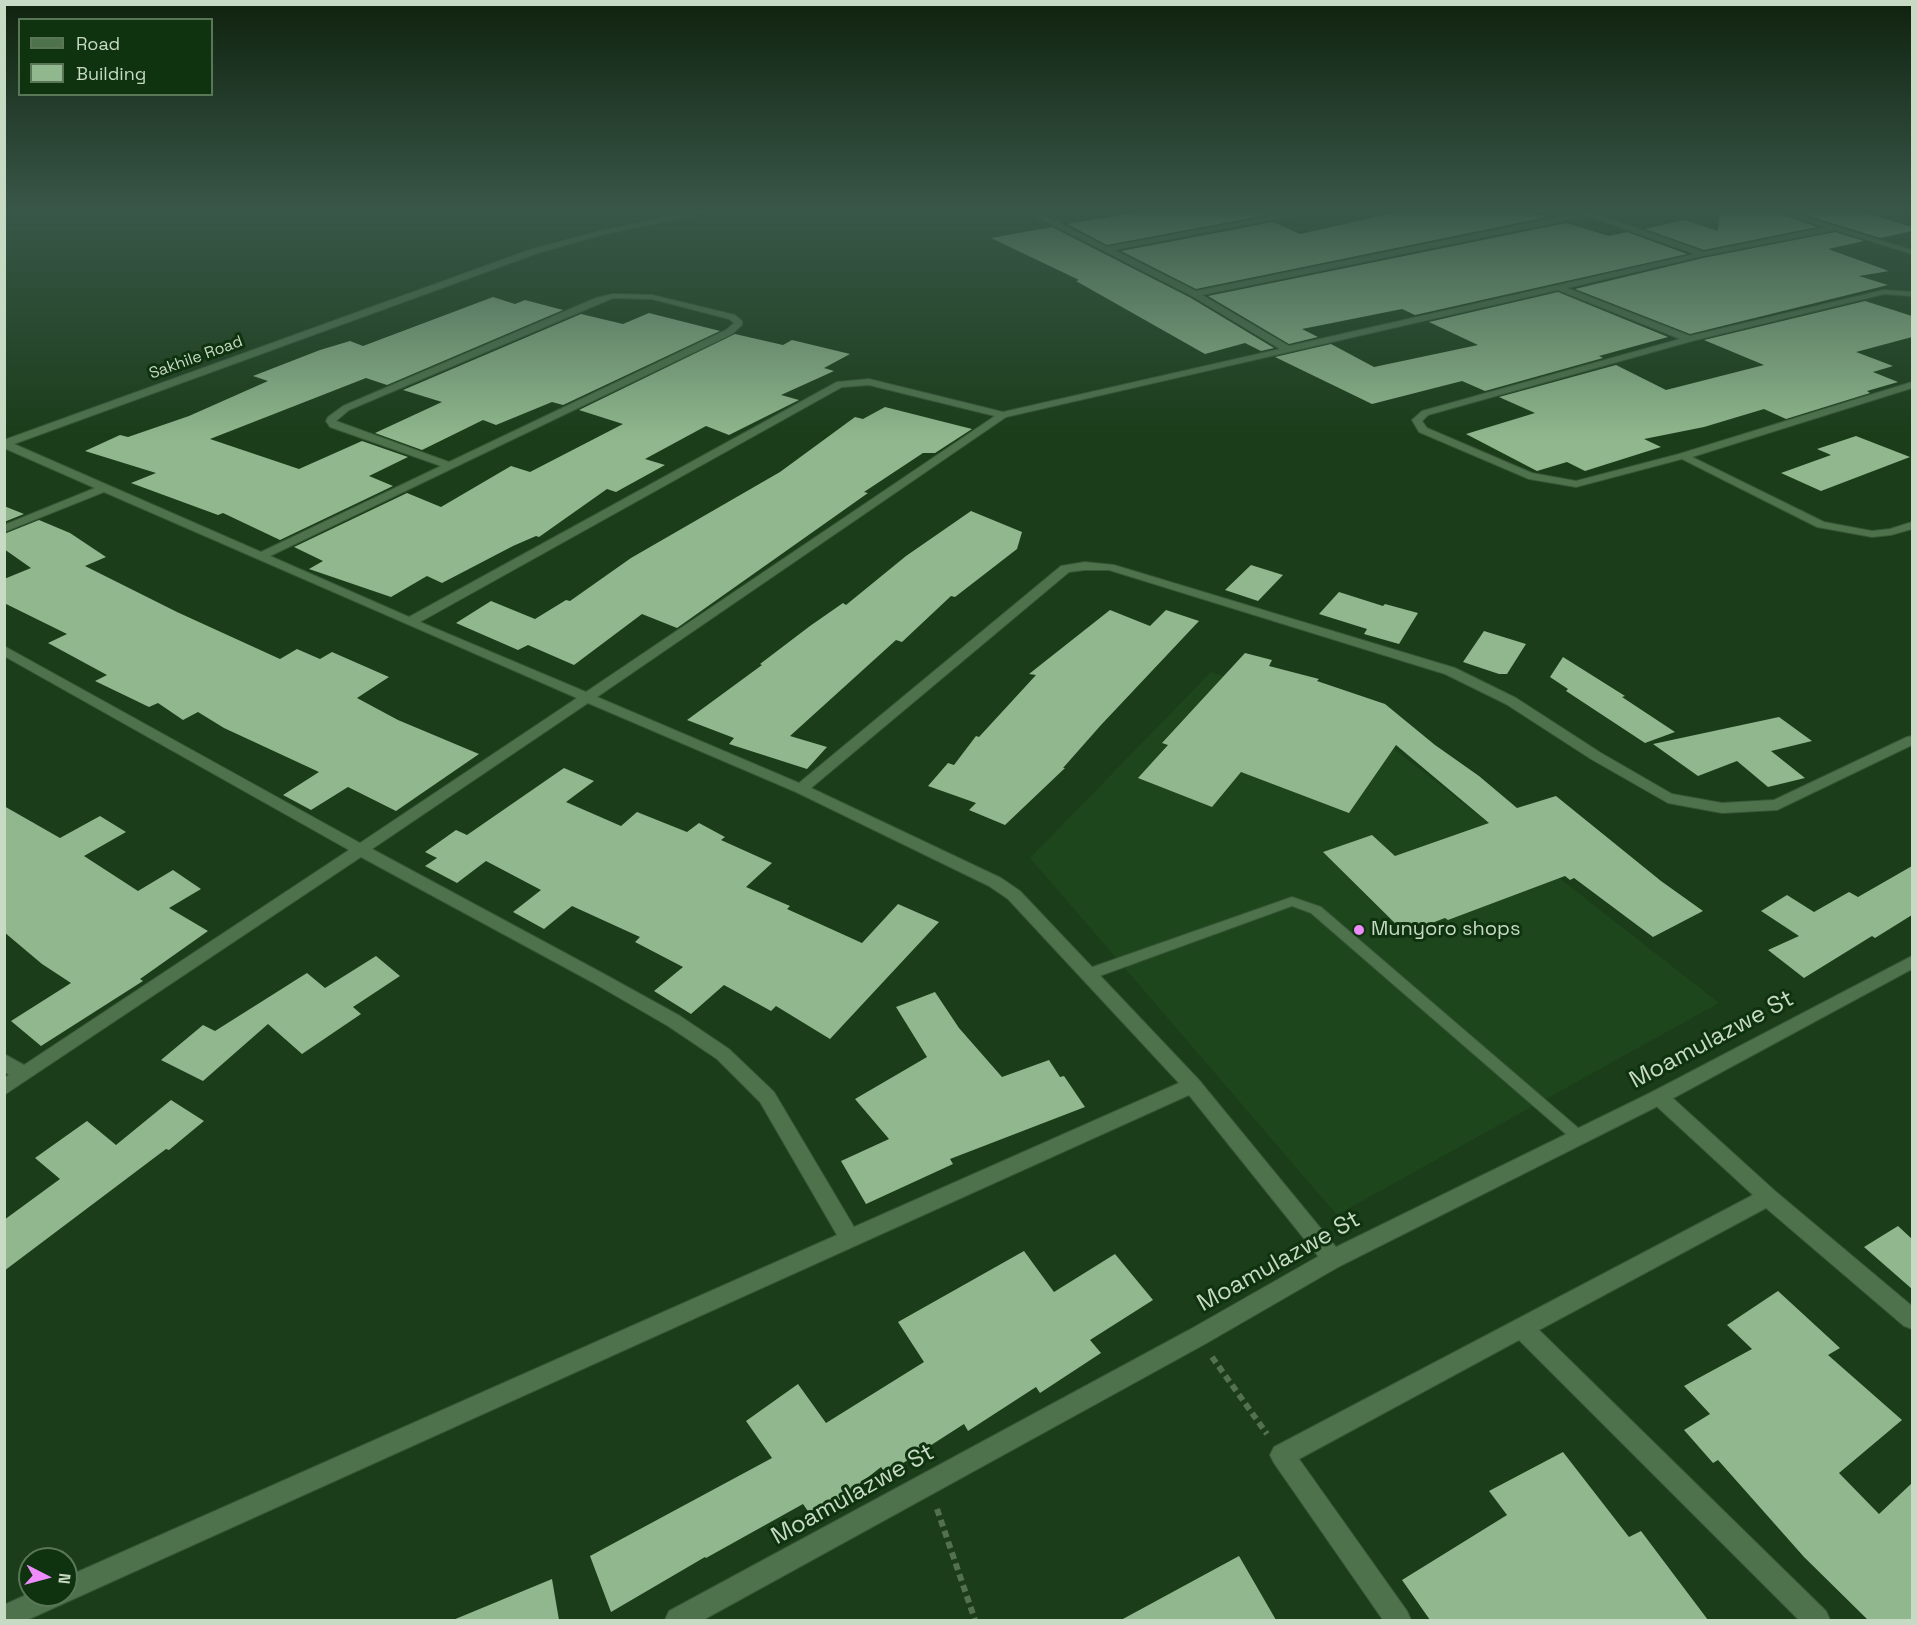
<!DOCTYPE html>
<style>
body{margin:0}
#map{position:relative;width:1917px;height:1625px;overflow:hidden;background:#1b3d19;font-family:"Space Grotesk",sans-serif}
canvas{display:block}
.frame{position:absolute;inset:0;border:6px solid #c6dac4;pointer-events:none}
.legend{position:absolute;left:18px;top:18px;width:195px;height:78px;box-sizing:border-box;background:#10330f;border:2px solid #597657;margin:0;padding:8px 10px;list-style:none;font-size:18px;color:#c6dac4}
.legend li{display:flex;align-items:center;gap:12px;height:30px}
.legend b{width:30px;border:2px solid #597657}
.north{position:absolute;left:18px;top:1547px;width:60px;height:60px;box-sizing:border-box;background:#10330f;border:2px solid #597657;border-radius:50%;rotate:96deg;font-size:16px;font-weight:700;line-height:24px;text-align:center;color:#c6dac4}
.north::after{content:'';display:block;margin:auto;width:21px;height:27px;background:#ed8cfa;clip-path:polygon(50% 0,100% 100%,50% 72%,0 100%)}
</style>
<div id="map">
<canvas width="1917" height="1625"></canvas>
<div class="frame"></div>
<ul class="legend">
<li><b style="height:8px;background:#4e734c"></b>Road</li>
<li><b style="height:16px;background:#90b78d"></b>Building</li>
</ul>
<div class="north">N</div>
</div>
<script>
const ctx = document.querySelector('canvas').getContext('2d');
ctx.lineJoin = 'round';
function fill(path, color) {
  ctx.fillStyle = color;
  ctx.fill(path, 'evenodd');
}
function toPath(rows) {
  const path = new Path2D();
  for (const r of rows) {
    path.moveTo(r[0], r[1]);
    for (let i = 2; i < r.length; i += 2) path.lineTo(r[i], r[i + 1]);
  }
  return path;
}
function strokePath(path, color, width, dash) {
  ctx.strokeStyle = color;
  ctx.lineWidth = width;
  ctx.lineCap = dash ? 'butt' : 'round';
  ctx.setLineDash(dash || []);
  ctx.stroke(path);
}
function write(font, color, halo, rows, align = 'center') {
  ctx.font = font + ' "Space Grotesk",sans-serif';
  ctx.lineWidth = 6;
  ctx.setLineDash([]);
  ctx.textBaseline = 'middle';
  ctx.strokeStyle = halo;
  ctx.fillStyle = color;
  for (const [text, x, y, turn = 0] of rows) {
    ctx.save();
    ctx.translate(x, y);
    ctx.rotate((+turn || 0) * Math.PI / 180);
    ctx.textAlign = isNaN(turn) ? turn : align;
    if (halo) ctx.strokeText(text, 0, 0);
    ctx.fillText(text, 0, 0);
    ctx.restore();
  }
}
const built = toPath([
 [1211,672,1357,720,1719,1003,1337,1215,1030,858]
]);
const building = toPath([
 [1145,211,1272,211,1272,214,1107,245,1067,224],
 [1402,211,1528,211,1547,217,1196,289,1121,251,1273,222,1300,234],
 [1720,211,1772,211,1817,227,1704,250,1645,229,1684,220,1718,231],
 [1793,211,1861,211,1912,227,1912,231,1880,238],
 [1566,223,1609,236,1627,232,1687,254,1415,315,1402,309,1302,329,1318,337,1289,344,1208,296],
 [1052,227,1191,298,1274,348,1261,351,1245,343,1205,354,1076,281,1079,280,991,238],
 [1835,232,1864,241,1828,249,1889,271,1859,276,1888,285,1690,334,1575,289,1703,258],
 [1558,292,1668,337,1599,356,1603,358,1485,391,1462,381,1372,404,1275,357,1331,344,1374,367,1478,345,1429,322],
 [493,297,515,304,525,300,563,310,387,385,366,378,210,439,299,469,362,441,408,457,369,476,393,486,280,540,223,513,218,515,131,483,156,473,85,451,120,435,128,437,189,416,268,381,253,376,320,350,350,341,363,346],
 [1865,301,1912,316,1912,337,1856,352,1893,366,1873,372,1898,382,1867,391,1870,393,1786,419,1764,409,1704,427,1644,439,1661,447,1585,471,1567,462,1537,471,1466,434,1535,413,1499,397,1616,365,1666,390,1764,365,1704,340],
 [649,313,720,331,563,405,552,402,496,425,483,420,422,450,375,433,442,402,403,390,581,314,623,324],
 [735,334,783,345,792,340,850,354,824,368,834,371,781,395,799,400,729,435,706,426,645,459,665,465,616,492,607,489,539,537,536,536,513,546,442,583,427,576,391,597,309,569,323,561,294,547,407,493,441,507,511,466,530,472,623,424,579,410],
 [885,407,972,429,935,453,923,453,864,492,868,493,677,628,642,614,574,665,528,645,518,650,456,623,491,601,535,619,566,600,570,601,631,558,780,472,855,417,863,419],
 [1856,436,1910,457,1821,491,1781,473,1831,455,1817,449],
 [4,506,24,514,4,522],
 [971,511,1022,532,1017,549,955,597,951,596,902,642,896,640,790,736,827,747,807,769,729,744,734,738,687,720,762,665,760,664,810,626,843,603,846,605,906,556],
 [39,520,70,533,106,557,85,566,177,612,280,659,297,649,320,659,332,652,389,677,357,698,398,720,479,754,396,811,348,787,311,810,283,795,319,772,224,728,198,712,183,720,158,703,149,707,95,681,107,675,48,643,67,634,4,603,4,579,31,568,4,549,4,534],
 [1251,565,1283,575,1258,601,1225,590],
 [1339,592,1383,606,1385,604,1418,613,1399,644,1364,634,1367,629,1319,614],
 [1110,610,1150,626,1166,610,1199,621,1101,725,1063,768,1065,768,1005,825,969,810,976,803,928,786,948,763,954,765,976,736,979,737,1036,675,1029,674],
 [1484,631,1526,644,1507,674,1499,674,1463,662],
 [1245,653,1272,660,1269,666,1319,679,1317,681,1385,704,1435,745,1479,776,1517,808,1556,796,1661,881,1703,911,1653,937,1574,878,1570,880,1565,876,1448,920,1445,918,1405,933,1323,852,1372,835,1395,856,1489,823,1396,745,1349,813,1241,772,1212,807,1138,778,1168,745,1162,743],
 [1563,657,1625,696,1622,697,1675,732,1645,743,1566,691,1568,689,1550,677],
 [1779,717,1812,741,1771,751,1805,778,1768,787,1737,761,1698,776,1653,744],
 [564,768,594,781,566,802,621,826,637,812,687,832,699,823,725,837,721,840,772,863,746,887,790,906,787,909,862,943,898,904,939,922,830,1039,776,1006,771,1011,724,985,691,1014,654,991,683,967,635,942,640,937,572,906,544,929,513,912,541,890,486,861,457,883,425,866,437,858,425,852,456,830,467,835],
 [4,806,60,838,100,816,126,832,84,856,138,891,173,870,201,889,169,908,208,931,140,979,143,981,41,1046,11,1021,71,983,42,964,4,932],
 [1912,866,1912,915,1875,938,1872,936,1804,978,1768,950,1799,936,1761,911,1787,895,1814,912,1849,892,1858,897],
 [376,956,400,976,353,1007,361,1014,302,1054,268,1024,203,1081,161,1060,203,1025,215,1031,307,973,325,988],
 [935,992,959,1028,1002,1077,1049,1060,1060,1077,1064,1076,1085,1107,950,1159,953,1164,866,1204,841,1161,889,1139,855,1099,927,1057,896,1007],
 [171,1100,204,1121,169,1150,166,1149,4,1271,4,1220,60,1179,35,1158,87,1121,116,1145],
 [1898,1226,1912,1239,1912,1289,1864,1247],
 [1024,1251,1054,1292,1115,1254,1153,1300,1090,1340,1101,1353,1040,1393,1036,1387,968,1431,964,1424,886,1474,881,1467,814,1520,803,1504,706,1558,705,1557,611,1612,590,1556,772,1458,746,1421,798,1384,826,1423,924,1362,898,1322],
 [1778,1291,1840,1348,1828,1355,1902,1420,1839,1473,1879,1514,1912,1483,1912,1620,1868,1620,1804,1557,1718,1460,1713,1463,1684,1430,1710,1414,1684,1386,1752,1349,1727,1325],
 [1563,1452,1629,1537,1641,1531,1708,1620,1430,1620,1402,1580,1507,1515,1489,1491],
 [1239,1556,1276,1620,1121,1620],
 [552,1579,559,1620,453,1620]
]);
const path = toPath([
 [1212,1357,1267,1434],
 [937,1509,975,1620]
]);
const lane = toPath([
 [1292,897,1321,907,1584,1133,1587,1137,1584,1141,1579,1143,1574,1141,1311,913,1292,906,1094,978,1089,979,1084,978,1082,974,1084,970,1292,897]
]);
const street = toPath([
 [697,211,712,211,601,235,538,253,14,444,261,552,441,466,330,427,326,421,328,417,343,406,596,298,613,294,652,295,735,315,742,321,742,325,732,334,270,556,409,617,837,382,869,379,1003,412,1280,349,1192,296,1026,211,1035,211,1107,247,1300,211,1316,211,1114,250,1196,291,1588,211,1603,211,1597,214,1704,252,1832,226,1835,230,1703,256,1567,288,1690,336,1884,290,1912,292,1912,296,1884,294,1692,341,1428,415,1422,421,1427,428,1532,473,1576,481,1679,454,1912,382,1912,388,1692,457,1824,522,1872,531,1890,529,1912,522,1912,529,1891,535,1872,537,1817,527,1682,459,1576,487,1529,479,1419,432,1412,420,1422,411,1680,339,1558,290,1006,417,597,697,799,783,1061,566,1085,562,1114,565,1455,668,1516,698,1601,753,1672,794,1722,803,1774,800,1907,737,1912,736,1912,745,1777,810,1722,813,1668,803,1591,759,1506,704,1445,674,1109,570,1085,570,1069,572,811,788,1001,878,1020,891,1199,1080,1340,1252,1343,1259,1340,1266,1333,1268,1326,1266,1189,1095,27,1620,4,1620,4,1605,30,1593,66,1595,66,1577,837,1235,760,1102,717,1059,668,1026,592,982,361,857,4,1095,4,1078,9,1075,4,1071,4,1054,24,1065,349,850,4,656,4,646,360,843,577,698,104,492,4,532,4,525,95,488,4,448,4,440,532,249,600,231,697,211],
 [1588,216,1695,254,1289,346,1202,295,1588,216],
 [613,298,652,299,729,319,734,323,726,330,449,462,336,421,349,410,613,298],
 [869,385,995,416,586,692,420,622,842,387,869,385],
 [588,703,796,792,989,886,1008,899,1179,1083,854,1227,774,1092,729,1049,680,1016,604,974,372,849,588,703],
 [1659,1089,1666,1092,1775,1191,1912,1306,1912,1329,1904,1326,1766,1208,1539,1330,1826,1611,1830,1620,1799,1620,1519,1340,1299,1459,1407,1611,1411,1620,1383,1620,1274,1463,1270,1455,1274,1447,1753,1195,1652,1102,1650,1097,1652,1092,1659,1089]
]);
const secondary = toPath([
 [1774,211,1785,211,1912,250,1912,254,1774,211],
 [1912,956,1912,969,1666,1102,1340,1266,1205,1344,703,1620,665,1620,669,1611,1189,1330,1326,1252,1652,1092,1912,956]
]);
const markers = [
 [1359,930,6,"#ed8cfa"]
];
const farStreetnames = [
 ["Sakhile Road",196,358,-20]
];
const poiNames = [
 ["Munyoro shops",1371,930]
];
const nearStreetnames = [
 ["Moamulazwe St",1712,1040,-28],
 ["Moamulazwe St",1279,1262,-29],
 ["Moamulazwe St",853,1495,-29]
];
fill(built, '#1e461c');
fill(building, '#90b78d');
strokePath(lane, '#385738', 2);
strokePath(street, '#385738', 2);
strokePath(secondary, '#385738', 2);
strokePath(path, '#537051', 6, [7, 4.5]);
fill(lane, '#4e734c');
fill(street, '#4e734c');
fill(secondary, '#4e734c');
const sky = ctx.createLinearGradient(0, 0, 0, 439);
sky.addColorStop(0, '#0f220e');
sky.addColorStop(0.48, '#395749');
sky.addColorStop(1, '#39574900');
ctx.fillStyle = sky;
ctx.fillRect(0, 0, 1917, 439);
for (const [x, y, r, color] of markers) {
  const dot = new Path2D();
  dot.arc(x, y, r, 0, 2 * Math.PI);
  ctx.fillStyle = color;
  ctx.fill(dot);
  strokePath(dot, '#10330f', 2);
}
write('16px', '#c6dac4', '#10330f', farStreetnames);
write('20px', '#c6dac4', '#10330f', poiNames, 'left');
write('24px', '#c6dac4', '#10330f', nearStreetnames);
</script>
